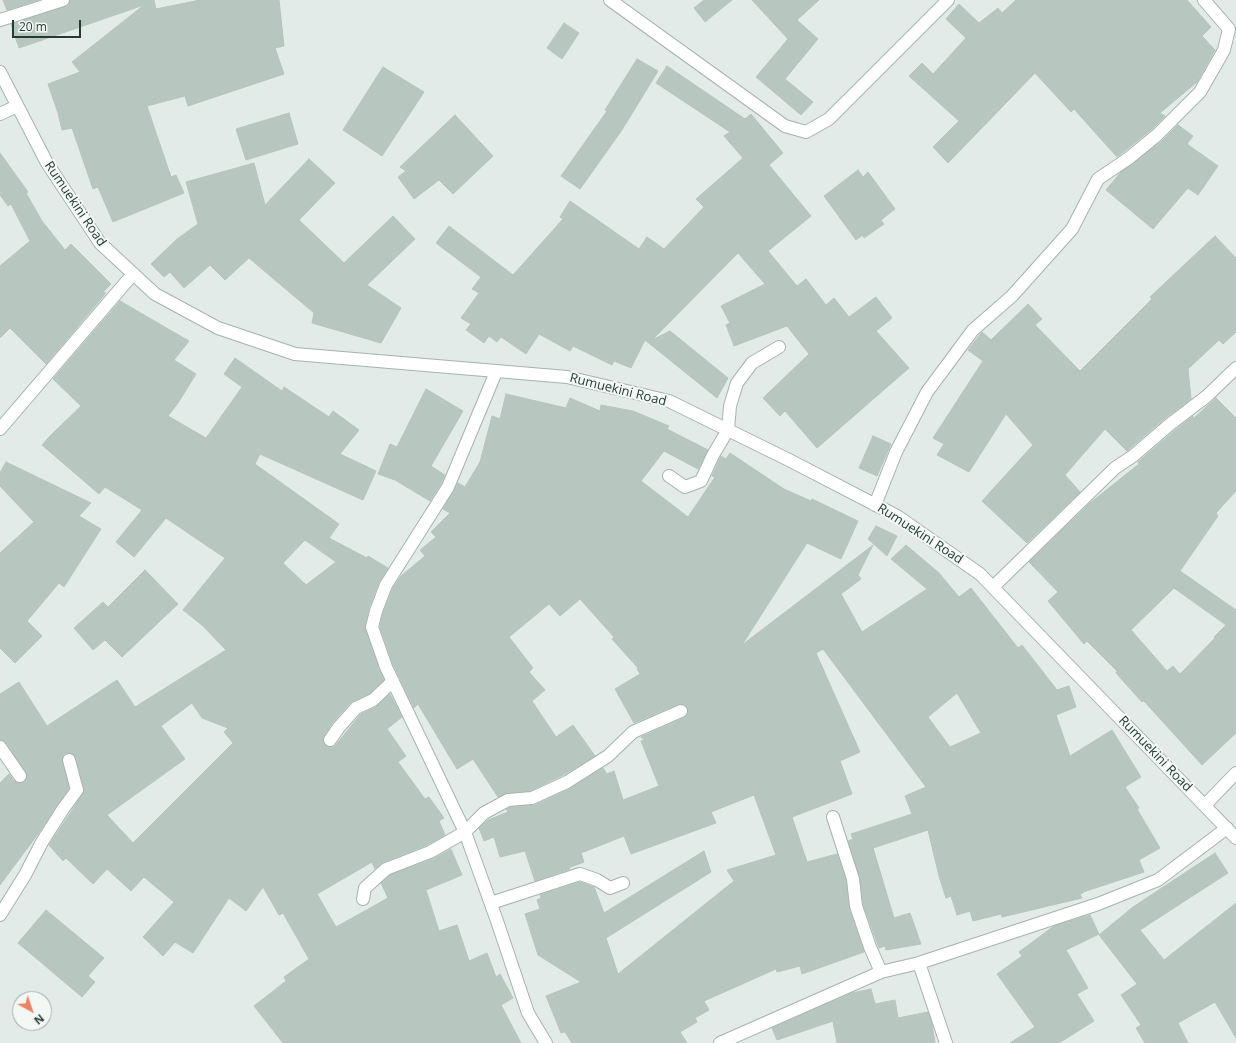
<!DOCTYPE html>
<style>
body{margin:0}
#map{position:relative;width:1236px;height:1043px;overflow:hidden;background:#e2ebe7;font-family:"Open Sans",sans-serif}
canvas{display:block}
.north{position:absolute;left:12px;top:991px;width:40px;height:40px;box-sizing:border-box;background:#f3f8f5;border:1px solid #a0aca8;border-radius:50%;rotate:140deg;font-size:11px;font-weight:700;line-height:16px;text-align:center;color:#243b35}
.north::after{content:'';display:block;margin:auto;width:14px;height:18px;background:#e88564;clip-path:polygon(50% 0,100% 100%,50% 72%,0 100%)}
.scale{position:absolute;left:12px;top:20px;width:69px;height:18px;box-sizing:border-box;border:2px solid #243b35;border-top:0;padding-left:5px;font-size:12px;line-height:14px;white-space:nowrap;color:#243b35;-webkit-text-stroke:3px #f3f8f5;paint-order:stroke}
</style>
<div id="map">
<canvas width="1236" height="1043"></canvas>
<div class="north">N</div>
<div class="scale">20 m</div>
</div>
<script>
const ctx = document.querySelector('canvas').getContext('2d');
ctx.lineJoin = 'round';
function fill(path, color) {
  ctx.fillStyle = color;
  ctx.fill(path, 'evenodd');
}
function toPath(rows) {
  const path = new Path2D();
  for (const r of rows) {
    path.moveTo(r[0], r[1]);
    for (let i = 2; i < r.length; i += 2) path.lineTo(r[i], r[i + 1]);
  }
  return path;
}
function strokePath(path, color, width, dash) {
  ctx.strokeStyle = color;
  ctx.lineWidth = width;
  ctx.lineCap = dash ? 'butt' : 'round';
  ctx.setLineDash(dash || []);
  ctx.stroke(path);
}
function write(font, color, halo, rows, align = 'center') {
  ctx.font = font + ' "Open Sans",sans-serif';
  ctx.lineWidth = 4;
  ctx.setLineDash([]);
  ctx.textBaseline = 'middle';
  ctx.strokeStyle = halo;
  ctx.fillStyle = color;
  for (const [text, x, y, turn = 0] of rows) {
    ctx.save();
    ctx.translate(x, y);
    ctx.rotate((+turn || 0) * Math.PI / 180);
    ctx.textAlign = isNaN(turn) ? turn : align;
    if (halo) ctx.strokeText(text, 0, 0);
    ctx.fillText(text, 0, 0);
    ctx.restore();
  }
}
const building = toPath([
 [3,0,38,0,7,10,3,0],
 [70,0,154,0,156,9,200,0,279,0,284,46,275,48,284,74,188,106,185,96,147,106,171,177,176,175,184,193,113,222,98,187,93,189,72,128,62,130,58,113,48,84,80,72,72,62,144,5,19,48,11,24,65,7,69,5,70,0],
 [704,0,732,0,705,22,694,8,704,0],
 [752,0,819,0,797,20,818,39,785,79,813,102,801,115,756,77,788,39,752,0],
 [1016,0,1187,0,1211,27,1202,36,1215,50,1197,82,1160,113,1165,116,1152,129,1117,157,1074,109,1071,112,1035,73,948,163,933,147,959,121,909,76,922,63,933,74,966,38,946,19,959,4,979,23,998,8,1002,13,1016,0],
 [564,23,579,33,562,59,547,48,564,23],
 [637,59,658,71,622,130,580,189,561,176,607,111,605,110,637,59],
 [667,66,745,119,751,114,783,153,769,165,811,216,768,251,797,286,806,279,826,305,834,298,849,317,876,297,892,318,876,331,909,368,817,448,785,411,780,416,763,398,809,354,787,326,734,346,726,325,730,323,721,306,765,284,738,253,652,340,670,331,728,378,717,398,645,340,631,368,614,361,612,365,573,346,570,351,539,334,526,354,501,337,497,342,489,336,484,343,466,330,471,324,461,318,479,293,472,289,481,277,436,243,449,226,513,275,563,219,560,217,570,201,639,249,647,237,664,249,704,207,696,199,743,158,724,136,730,132,656,83,667,66],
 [383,67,424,92,382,156,343,130,383,67],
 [289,113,298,144,246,160,236,129,289,113],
 [455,115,493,156,453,194,439,180,414,199,398,177,406,171,400,167,455,115],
 [1178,125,1193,136,1187,144,1218,166,1198,195,1188,188,1153,229,1106,190,1121,172,1162,141,1178,125],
 [0,153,28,192,26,193,42,221,65,250,71,244,111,284,103,292,106,293,46,364,10,328,0,338,0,266,30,241,11,204,8,206,0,195,0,153],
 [309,159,335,183,299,220,344,263,393,216,415,239,367,285,401,308,381,343,312,323,314,313,249,258,225,280,210,265,184,288,170,272,164,277,151,264,177,239,198,224,186,182,254,163,265,205,309,159],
 [858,170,863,177,868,172,895,209,881,220,884,224,864,238,863,235,856,240,824,196,858,170],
 [1215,236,1236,258,1236,332,1223,344,1219,340,1188,369,1191,399,1164,419,1128,450,1127,451,1105,429,1065,475,1080,492,1027,543,982,501,1033,445,1006,414,969,472,937,455,944,444,933,438,983,361,968,350,982,332,991,340,1028,304,1042,319,1035,325,1080,371,1152,299,1150,297,1215,236],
 [120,301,189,341,174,360,196,374,178,403,168,416,206,438,242,387,224,374,235,358,282,391,284,387,329,417,333,411,359,430,340,454,376,471,363,500,260,454,255,464,339,524,329,538,367,558,368,556,388,568,379,582,369,608,365,626,379,669,384,680,369,694,350,703,333,722,324,736,323,743,326,746,330,747,334,747,361,714,376,707,390,694,402,717,387,729,406,756,398,762,425,799,429,797,444,818,439,821,445,835,427,845,383,862,375,869,372,862,317,894,336,927,388,898,381,883,390,875,433,859,451,849,462,875,426,890,439,931,457,925,469,961,487,953,496,977,500,974,513,998,501,1005,521,1043,283,1043,254,1006,286,981,284,977,309,959,283,913,279,915,263,887,246,911,229,898,193,953,175,942,163,956,143,937,174,902,144,877,131,891,107,869,93,884,66,858,63,861,49,845,84,792,76,758,71,753,67,753,64,754,62,758,69,788,38,834,0,885,0,783,9,774,14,781,20,783,25,782,27,776,26,772,6,743,0,739,0,694,19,682,47,726,117,680,135,707,226,650,203,626,183,610,225,558,166,518,134,557,116,542,142,510,105,487,99,494,42,445,49,437,81,406,53,379,120,301],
 [305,540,336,562,306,585,283,563,305,540],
 [192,703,202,718,228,728,224,732,233,743,133,843,107,815,185,759,161,726,192,703],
 [426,389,463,411,431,466,445,475,441,484,430,501,395,480,378,474,390,444,397,447,426,389],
 [506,394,566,408,570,398,600,411,601,405,633,411,669,426,667,429,708,450,698,469,664,451,641,481,688,517,715,477,712,476,721,456,726,459,730,453,784,489,811,501,812,499,858,521,841,559,807,543,742,645,873,545,858,575,861,579,841,594,862,632,927,589,891,559,906,545,939,573,959,597,971,588,1018,648,1022,645,1057,690,1069,686,1076,707,1056,715,1070,756,1112,730,1141,777,1125,787,1139,808,1137,809,1160,848,1139,860,1144,872,1083,892,1083,893,1080,894,1082,898,1002,917,1001,914,973,921,970,911,957,915,951,896,946,898,939,876,928,830,873,848,894,918,910,913,921,944,886,950,885,946,879,948,863,904,860,877,848,841,853,839,851,834,912,814,905,796,926,787,823,649,816,653,860,752,840,761,852,794,792,817,807,862,837,854,846,881,849,908,864,952,802,974,800,966,777,972,776,969,704,1001,709,1010,695,1018,697,1022,680,1032,687,1043,572,1043,565,1032,561,1033,546,996,581,982,538,955,525,914,540,909,537,900,541,898,540,895,580,882,594,887,604,913,704,851,711,872,606,938,618,974,734,881,727,870,776,855,754,795,711,812,716,823,631,854,624,836,581,853,584,862,568,868,570,869,535,881,525,851,500,857,494,837,484,841,479,828,488,820,508,812,506,809,510,807,535,805,571,788,603,768,607,774,614,771,623,800,659,786,641,741,644,740,641,737,684,718,687,715,688,711,686,705,678,704,634,723,615,689,640,674,637,669,638,668,612,639,614,637,580,599,560,616,549,604,509,637,533,668,529,672,545,690,532,701,556,737,573,725,595,756,563,775,530,791,507,793,498,797,473,759,457,769,418,704,414,708,393,664,380,627,383,613,393,588,401,576,425,556,420,550,436,537,431,532,450,513,443,509,458,483,465,487,480,462,492,416,500,419,506,394],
 [957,693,981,733,950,747,928,717,957,693],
 [1216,398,1236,418,1236,491,1216,513,1218,516,1180,571,1236,610,1236,733,1202,765,1144,701,1142,702,1116,673,1117,671,1087,641,1084,644,1048,601,1058,592,1029,562,1090,503,1139,464,1138,462,1174,431,1193,416,1193,419,1216,398],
 [1174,588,1226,625,1214,637,1215,638,1180,674,1173,666,1167,671,1131,630,1174,588],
 [873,436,891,444,877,476,859,468,873,436],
 [6,462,91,503,79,516,101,529,64,587,59,583,27,621,42,636,15,663,0,648,0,553,34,522,0,486,0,473,6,462],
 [876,526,897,536,887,556,868,539,876,526],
 [145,570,178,604,122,657,105,640,93,650,74,628,103,602,108,607,145,570],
 [1215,853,1228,873,1140,930,1164,960,1236,903,1236,1038,1215,1002,1178,1023,1188,1043,1145,1043,1136,1028,1141,1025,1121,995,1137,984,1099,935,1133,907,1215,853],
 [46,910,104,958,88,976,95,982,82,997,18,943,46,910],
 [1090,915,1099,934,1066,950,1088,988,1077,994,1094,1021,1059,1043,1010,1043,1035,1027,997,974,1022,956,1019,952,1054,926,1090,915],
 [871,989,875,1004,895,1000,898,1018,928,1012,932,1024,935,1043,837,1043,833,1021,777,1040,772,1028,852,993,871,989]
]);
const minor = toPath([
 [610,0,785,126,806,132,829,119,948,0],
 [0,20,63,0],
 [0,72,47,163,100,243,155,294,218,328,295,354,567,377,669,401,789,460,897,516,980,574,1236,838],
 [0,114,17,106],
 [496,372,448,487,386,585,376,611,372,627,386,667,465,832,497,921,528,1013,546,1043],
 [0,429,133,274],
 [669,476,685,487,701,481,713,455,728,430,730,406,737,383,752,363,779,347],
 [875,505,896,452,927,392,973,330,1012,296,1072,229,1098,179,1129,158,1157,135,1200,92,1224,50,1229,29,1204,0],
 [993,587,1115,468,1133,456,1169,425,1207,396,1236,368],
 [330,740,339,727,356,708,373,700,393,681],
 [0,747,20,776],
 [1205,805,1236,773],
 [833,817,853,879,856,906,870,947,881,972],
 [363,899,365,888,386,869,430,852,465,832,484,813,508,800,532,798,567,782,608,756,633,732,681,711],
 [491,903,580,874,597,880,610,888,623,883],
 [0,915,25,875,42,842,63,809,77,790,69,760],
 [919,963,946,1043],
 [720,1043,881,972,919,963,1098,904,1158,880,1227,828]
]);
const streetNames = [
 ["Rumuekini Road",75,204,56],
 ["Rumuekini Road",618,390,14],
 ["Rumuekini Road",920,534,33],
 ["Rumuekini Road",1155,754,46]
];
fill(building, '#b8c6c0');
strokePath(building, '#b5c5be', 1);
strokePath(minor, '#a5b3ae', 14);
strokePath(minor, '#fff', 12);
write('13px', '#243b35', '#f3f8f5', streetNames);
</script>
